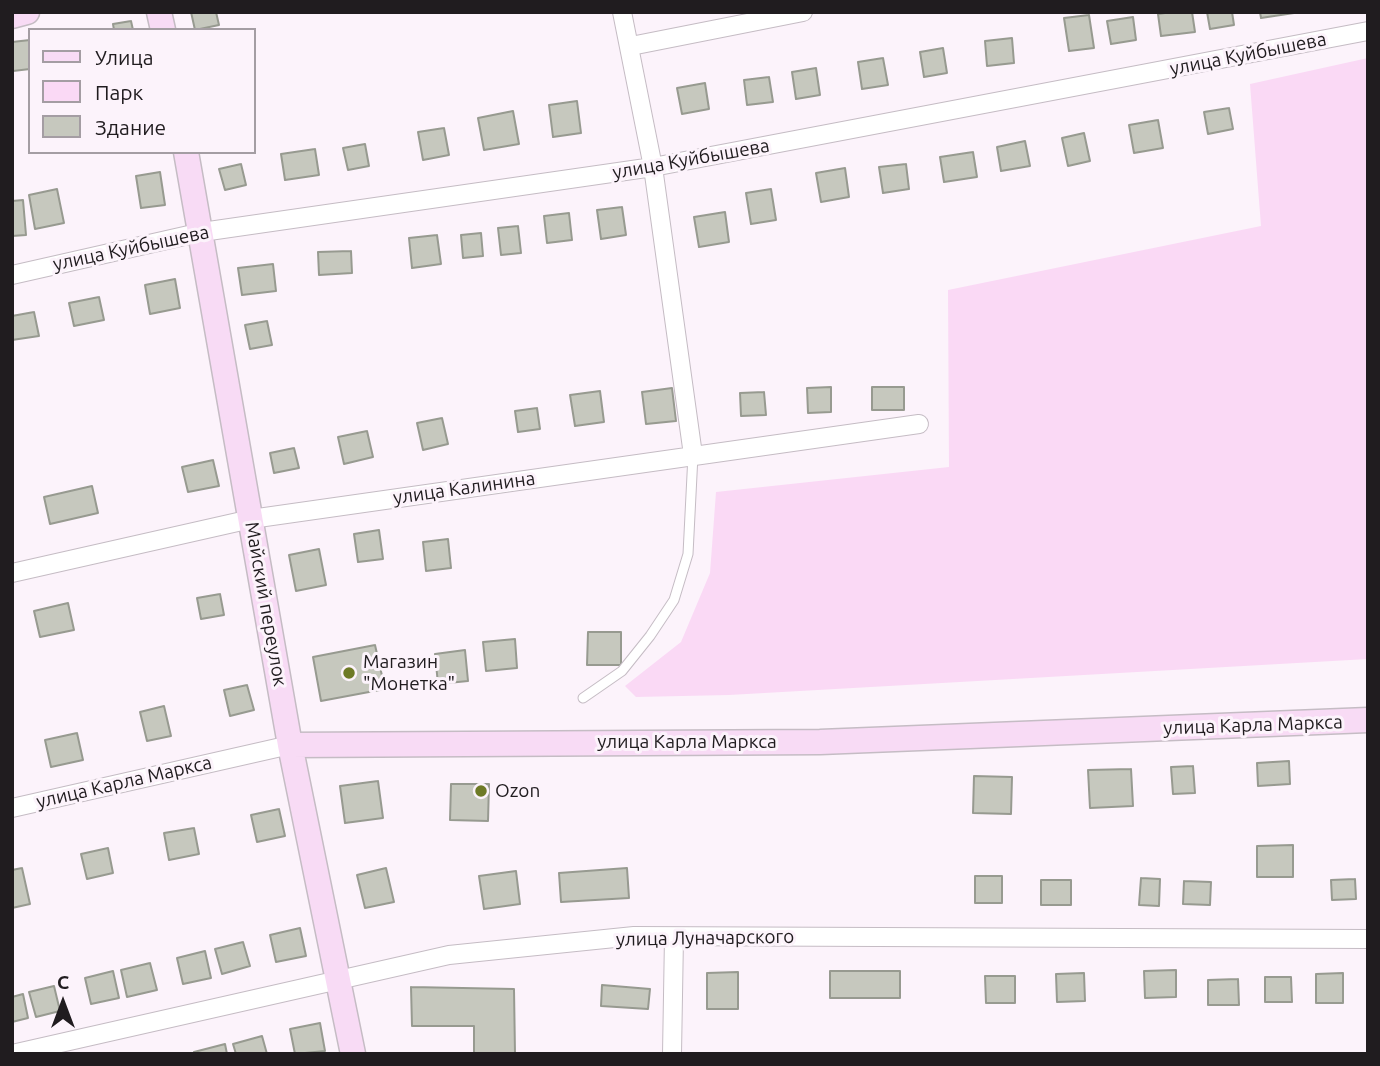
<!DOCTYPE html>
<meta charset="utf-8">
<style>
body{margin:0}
#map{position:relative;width:1380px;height:1066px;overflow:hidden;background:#fcf3fb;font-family:Ubuntu,sans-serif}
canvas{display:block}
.frame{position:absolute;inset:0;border:14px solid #201c1f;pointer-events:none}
.legend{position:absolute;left:28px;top:28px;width:228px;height:126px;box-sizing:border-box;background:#fcf3fb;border:2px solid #a49da3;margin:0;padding:9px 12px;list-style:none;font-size:21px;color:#201c1f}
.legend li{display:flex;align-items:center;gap:14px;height:35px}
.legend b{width:35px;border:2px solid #a49da3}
.north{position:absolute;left:28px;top:968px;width:70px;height:70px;-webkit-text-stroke:5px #fcf3fb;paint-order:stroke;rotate:0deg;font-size:19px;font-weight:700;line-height:28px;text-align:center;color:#201c1f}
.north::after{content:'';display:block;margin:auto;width:24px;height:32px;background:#201c1f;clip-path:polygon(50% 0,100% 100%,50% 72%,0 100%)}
</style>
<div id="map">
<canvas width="1380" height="1066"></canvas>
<div class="frame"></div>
<ul class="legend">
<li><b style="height:9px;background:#f8dbf5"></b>Улица</li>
<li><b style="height:19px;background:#fad9f5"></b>Парк</li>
<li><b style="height:19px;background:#c6c8be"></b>Здание</li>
</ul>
<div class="north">С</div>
</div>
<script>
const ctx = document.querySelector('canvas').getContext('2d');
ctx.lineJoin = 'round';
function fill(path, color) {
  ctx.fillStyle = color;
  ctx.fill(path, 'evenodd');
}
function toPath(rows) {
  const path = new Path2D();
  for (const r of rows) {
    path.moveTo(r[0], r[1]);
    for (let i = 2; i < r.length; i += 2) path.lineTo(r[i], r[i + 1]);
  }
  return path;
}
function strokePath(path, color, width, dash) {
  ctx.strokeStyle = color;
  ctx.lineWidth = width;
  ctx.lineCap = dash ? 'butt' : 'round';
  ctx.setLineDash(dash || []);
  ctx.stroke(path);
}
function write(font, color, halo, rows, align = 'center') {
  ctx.font = font + ' Ubuntu,sans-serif';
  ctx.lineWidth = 6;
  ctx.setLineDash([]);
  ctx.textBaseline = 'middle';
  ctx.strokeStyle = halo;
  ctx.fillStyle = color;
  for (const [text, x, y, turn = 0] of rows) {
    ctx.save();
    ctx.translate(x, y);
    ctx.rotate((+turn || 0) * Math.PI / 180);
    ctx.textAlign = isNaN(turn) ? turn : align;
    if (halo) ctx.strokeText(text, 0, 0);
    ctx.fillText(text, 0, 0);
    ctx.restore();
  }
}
const green = toPath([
 [1368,58,1368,659,729,695,636,697,625,686,681,642,710,573,716,492,949,467,948,290,1261,226,1250,84]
]);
const building = toPath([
 [191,12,216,12,219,25,195,30,191,12],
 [1172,12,1192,12,1195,32,1161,36,1158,14,1172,12],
 [1207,12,1232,12,1234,25,1210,29,1207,12],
 [1260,12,1294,12,1294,13,1261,18,1260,12],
 [1089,15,1094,48,1069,51,1064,18,1089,15],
 [1133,17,1136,40,1111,44,1107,21,1133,17],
 [131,21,133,30,114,30,113,24,131,21],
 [1012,38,1014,63,987,66,985,41,1012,38],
 [30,40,30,69,13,71,12,42,30,40],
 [943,48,947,73,924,77,920,52,943,48],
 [883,58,888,85,862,89,858,62,883,58],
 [816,68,820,95,796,99,792,72,816,68],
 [769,77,773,102,747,105,744,80,769,77],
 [705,83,709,109,682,114,677,88,705,83],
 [577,101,581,133,553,137,549,105,577,101],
 [1229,108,1233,129,1208,134,1204,112,1229,108],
 [513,111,519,144,484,150,478,118,513,111],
 [1158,120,1163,148,1134,153,1129,125,1158,120],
 [444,128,449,155,423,160,418,132,444,128],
 [1084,133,1090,161,1068,166,1062,138,1084,133],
 [1025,141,1030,166,1001,171,997,147,1025,141],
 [365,144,369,166,348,170,343,148,365,144],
 [315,149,319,175,285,180,281,154,315,149],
 [973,152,977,177,944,182,940,157,973,152],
 [241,164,246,185,225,190,219,169,241,164],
 [906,164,909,189,883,193,879,167,906,164],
 [845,168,849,197,821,202,816,173,845,168],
 [160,172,165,205,141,208,136,176,160,172],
 [57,189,64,223,35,229,29,195,57,189],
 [771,189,776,220,751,224,746,193,771,189],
 [23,200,26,235,12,236,12,201,23,200],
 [622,207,626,235,601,239,597,210,622,207],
 [725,212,729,242,699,247,694,217,725,212],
 [569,213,572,240,547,243,544,216,569,213],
 [518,226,521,253,501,255,498,228,518,226],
 [481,233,483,256,463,258,461,235,481,233],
 [437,235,441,264,412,268,409,238,437,235],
 [351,251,352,273,319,275,318,252,351,251],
 [273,264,276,291,242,295,238,268,273,264],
 [175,279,180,308,150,314,145,285,175,279],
 [99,297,104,320,74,326,69,303,99,297],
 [34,312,39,336,12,340,12,316,34,312],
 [267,321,272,345,250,349,245,325,267,321],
 [831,387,831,412,808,413,807,388,831,387],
 [872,387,904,387,904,410,872,410,872,387],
 [672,388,676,421,646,424,642,392,672,388],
 [600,391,604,422,575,426,570,395,600,391],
 [764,392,766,415,741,416,740,393,764,392],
 [537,408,540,429,518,432,515,411,537,408],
 [442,418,448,444,423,450,417,423,442,418],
 [367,431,373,457,344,464,338,437,367,431],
 [294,448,299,468,274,473,270,453,294,448],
 [213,460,219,486,188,492,182,467,213,460],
 [92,486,98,513,50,524,44,497,92,486],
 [379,530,383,559,358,562,354,534,379,530],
 [448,539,451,568,426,571,423,542,448,539],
 [319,549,326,585,296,591,289,555,319,549],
 [220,594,224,615,201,619,197,598,220,594],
 [68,603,74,630,40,637,34,611,68,603],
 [588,632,621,632,621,665,587,665,588,632],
 [515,639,517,668,486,671,483,642,515,639],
 [375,645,385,689,321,701,313,657,375,645],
 [465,650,468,681,438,684,435,654,465,650],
 [247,685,254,710,230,716,224,690,247,685],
 [164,706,171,736,147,741,140,712,164,706],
 [77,733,83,760,51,767,45,740,77,733],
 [1289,761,1290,784,1258,786,1257,763,1289,761],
 [1193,766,1195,793,1173,794,1171,767,1193,766],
 [1131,769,1133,806,1090,808,1088,770,1131,769],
 [974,776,1012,777,1011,814,973,813,974,776],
 [378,781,383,818,345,823,340,786,378,781],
 [451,784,489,784,488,821,450,820,451,784],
 [279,809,285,836,257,842,251,815,279,809],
 [194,828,199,854,169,860,164,833,194,828],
 [1293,845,1293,877,1257,877,1257,846,1293,845],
 [108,848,113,873,87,879,81,854,108,848],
 [22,868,30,904,12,908,12,870,22,868],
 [386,868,394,902,365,908,357,875,386,868],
 [627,868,629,898,561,902,559,873,627,868],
 [516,871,520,904,484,909,479,876,516,871],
 [975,876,1002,876,1002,903,975,903,975,876],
 [1141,878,1160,879,1159,906,1139,905,1141,878],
 [1355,879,1356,899,1332,900,1331,880,1355,879],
 [1041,880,1071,880,1071,905,1041,905,1041,880],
 [1184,881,1211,882,1210,905,1183,904,1184,881],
 [300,928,306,956,276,962,270,935,300,928],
 [243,942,250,966,222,974,215,949,243,942],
 [205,951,211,978,183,984,177,958,205,951],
 [150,963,157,990,127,997,121,970,150,963],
 [1176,970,1176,997,1145,998,1144,971,1176,970],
 [113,971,119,998,91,1004,85,978,113,971],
 [830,971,900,971,900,998,830,998,830,971],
 [738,972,738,1009,707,1009,707,973,738,972],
 [1084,973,1085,1001,1057,1002,1056,974,1084,973],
 [1343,973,1343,1003,1316,1003,1316,974,1343,973],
 [985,976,1015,976,1015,1003,986,1003,985,976],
 [1265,977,1291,977,1292,1002,1265,1002,1265,977],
 [1238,979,1239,1005,1208,1005,1208,980,1238,979],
 [602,985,650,989,648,1009,601,1006,602,985],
 [54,986,60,1011,36,1017,29,992,54,986],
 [411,987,514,989,515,1054,474,1054,474,1026,412,1026,411,987],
 [23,994,28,1018,12,1022,12,997,23,994],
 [320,1023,325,1051,295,1054,290,1029,320,1023],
 [262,1036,267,1054,236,1054,233,1044,262,1036],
 [225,1044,227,1054,195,1054,194,1052,225,1044]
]);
const lane = toPath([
 [583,698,622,671,650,636,674,600,688,554,693,455]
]);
const street = toPath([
 [622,12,653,167,693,455],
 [631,46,803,12],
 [12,275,202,232,653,167,1368,31],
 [12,573,251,519,919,424],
 [12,808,290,745],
 [12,1054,449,955,634,936,1368,939],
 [672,1054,674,937]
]);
const secondary = toPath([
 [159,12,163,30],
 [12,16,27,12],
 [186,152,290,745,353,1054],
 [290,745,820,742,1368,720]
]);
const markers = [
 [349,673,7,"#6e7a26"],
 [481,791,7,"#6e7a26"]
];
const streetNames = [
 ["улица Куйбышева",1248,54,-11],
 ["улица Куйбышева",691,159,-10],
 ["улица Куйбышева",131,248,-12],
 ["улица Калинина",464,488,-8],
 ["Майский переулок",266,604,80],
 ["улица Карла Маркса",1253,725,-2],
 ["улица Карла Маркса",687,742],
 ["улица Карла Маркса",124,782,-13],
 ["улица Луначарского",705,938,-1]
];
const poiNames = [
 ["Магазин",363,662],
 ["\"Монетка\"",363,684],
 ["Ozon",495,791]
];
fill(green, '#fad9f5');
fill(building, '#c6c8be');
strokePath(building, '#979a90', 2);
strokePath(lane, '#c5bcc4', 11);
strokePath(street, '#c5bcc4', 20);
strokePath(secondary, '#c5bcc4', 27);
strokePath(lane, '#fff', 9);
strokePath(street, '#fff', 18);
strokePath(secondary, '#f8dbf5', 24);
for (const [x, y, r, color] of markers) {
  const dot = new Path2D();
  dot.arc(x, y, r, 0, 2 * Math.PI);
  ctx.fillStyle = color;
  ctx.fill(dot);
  strokePath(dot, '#fcf3fb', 2.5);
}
write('19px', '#201c1f', '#fcf3fb', streetNames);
write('19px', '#201c1f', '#fcf3fb', poiNames, 'left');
</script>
